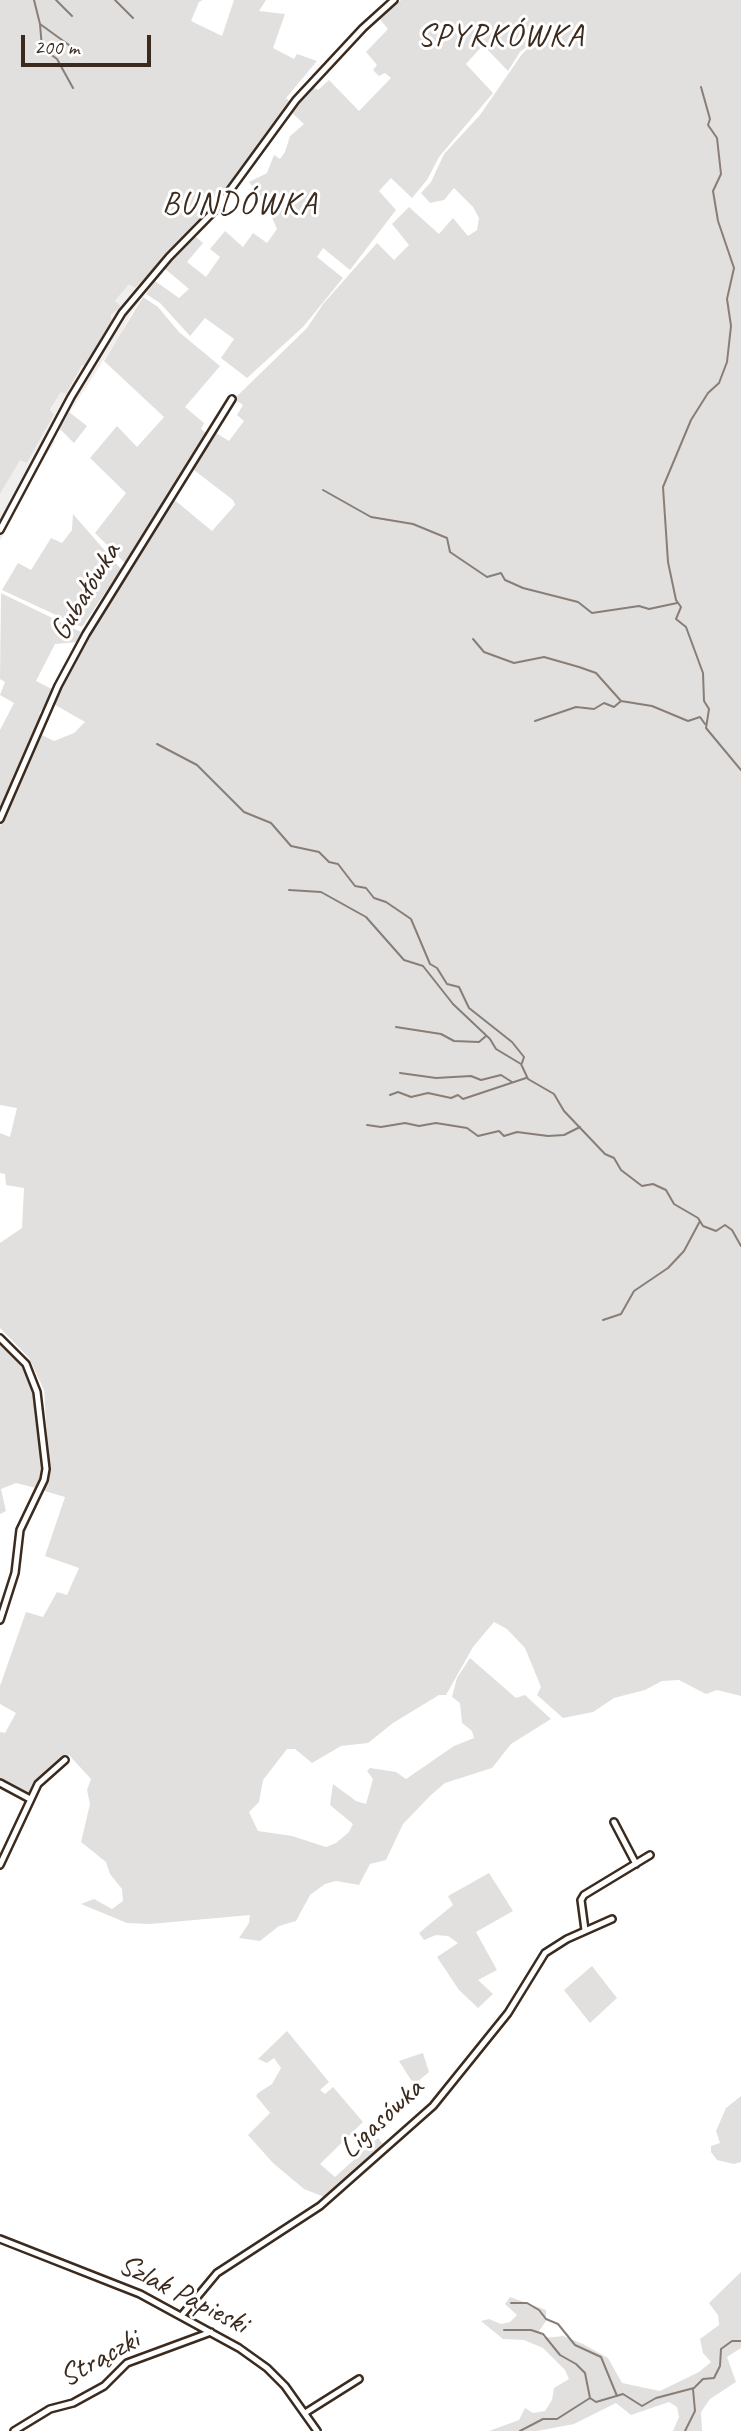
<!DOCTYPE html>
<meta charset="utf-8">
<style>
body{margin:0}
#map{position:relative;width:741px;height:2431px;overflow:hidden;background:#fff;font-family:Caveat,sans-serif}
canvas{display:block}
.scale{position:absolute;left:21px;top:35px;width:130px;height:32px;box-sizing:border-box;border:4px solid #3b2a1e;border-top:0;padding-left:9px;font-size:21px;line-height:24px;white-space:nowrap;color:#3b2a1e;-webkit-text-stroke:5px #fff;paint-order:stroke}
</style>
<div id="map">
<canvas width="741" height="2431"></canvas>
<div class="scale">200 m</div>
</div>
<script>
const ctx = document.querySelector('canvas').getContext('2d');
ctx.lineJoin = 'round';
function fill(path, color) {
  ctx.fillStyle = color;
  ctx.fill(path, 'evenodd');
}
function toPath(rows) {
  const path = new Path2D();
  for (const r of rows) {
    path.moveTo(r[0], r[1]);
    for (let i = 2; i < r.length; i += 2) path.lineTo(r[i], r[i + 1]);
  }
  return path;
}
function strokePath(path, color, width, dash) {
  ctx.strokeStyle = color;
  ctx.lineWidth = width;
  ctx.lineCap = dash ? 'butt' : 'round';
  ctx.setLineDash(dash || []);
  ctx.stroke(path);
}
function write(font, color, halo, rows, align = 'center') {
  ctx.font = font + ' Caveat,sans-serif';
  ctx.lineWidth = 6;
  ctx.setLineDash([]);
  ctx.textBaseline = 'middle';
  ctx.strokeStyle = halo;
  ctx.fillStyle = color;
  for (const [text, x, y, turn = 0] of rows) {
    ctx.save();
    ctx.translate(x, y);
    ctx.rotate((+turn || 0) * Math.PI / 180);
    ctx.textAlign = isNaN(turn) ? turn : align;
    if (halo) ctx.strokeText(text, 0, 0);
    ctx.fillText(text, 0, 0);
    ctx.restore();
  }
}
const built = toPath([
 [147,275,155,281,132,312,120,335,53,438,55,442,35,472,0,541,0,494,20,459,27,463,54,413,50,411,61,392,66,394,82,365,86,367,110,323,115,302,129,283,135,288]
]);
const green = toPath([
 [0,0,203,0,199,2,191,21,222,36,234,0,266,0,259,11,285,14,273,48,294,59,297,54,317,61,286,98,292,103,218,203,135,288,129,284,115,301,121,306,111,315,112,324,86,367,82,365,66,394,61,392,50,410,54,414,27,463,20,460,0,494],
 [401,0,741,0,741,1696,717,1690,706,1694,679,1680,662,1681,645,1690,614,1698,593,1712,563,1718,537,1695,541,1687,525,1648,507,1629,494,1622,473,1647,446,1695,439,1695,393,1723,368,1743,341,1746,312,1763,295,1749,287,1749,263,1780,259,1802,249,1812,258,1831,292,1836,326,1847,336,1843,349,1832,353,1824,330,1805,333,1784,356,1801,366,1804,373,1779,367,1771,370,1768,396,1772,406,1779,454,1746,474,1738,472,1731,462,1723,460,1703,452,1697,457,1678,470,1658,516,1698,525,1695,551,1719,511,1744,492,1768,445,1783,430,1796,403,1824,386,1860,370,1864,359,1885,336,1881,325,1884,310,1895,296,1921,279,1926,260,1941,239,1938,249,1923,250,1915,150,1924,127,1923,81,1904,94,1899,112,1909,123,1901,122,1889,110,1874,106,1862,81,1842,90,1804,87,1790,91,1779,69,1755,44,1775,27,1801,0,1786,0,1732,5,1733,16,1713,0,1704,0,1686,26,1612,43,1617,57,1592,67,1595,79,1568,45,1556,65,1497,41,1490,47,1482,49,1467,44,1390,29,1358,0,1328,0,1243,22,1228,24,1188,6,1185,5,1174,0,1173,0,1133,10,1137,17,1108,0,1105,0,826,40,734,54,741,74,733,85,722,52,703,87,634,171,497,212,531,235,505,233,500,190,467,213,431,229,441,244,421,237,415,243,405,234,399,307,328,323,304,377,243,394,260,409,245,392,224,409,207,439,234,453,218,468,236,477,230,479,218,473,207,454,188,444,200,430,203,421,193,431,182,444,154,480,115,522,54,543,34,520,52,508,71,483,45,466,64,493,93,439,157,427,180,412,198,391,178,379,191,396,210,350,270,323,248,317,257,343,278,303,327,247,378,221,358,234,339,205,318,190,336,160,303,146,294,155,281,179,298,189,289,164,268,193,234,203,243,187,262,206,277,220,257,210,249,225,231,243,247,253,233,267,243,277,229,268,208,249,182,267,173,274,155,280,159,285,152,290,136,304,124,291,112,313,87,318,90,329,80,359,111,391,78,385,73,379,76,373,70,377,65,366,52,388,29,379,18],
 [143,297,158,307,179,332,220,366,185,407,204,423,201,429,208,434,125,563,95,533,126,493,90,458,117,426,137,447,164,417,104,361],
 [69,412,87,426,74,443,59,428],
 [73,514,121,569,82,627,2,590,18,563,31,570,51,538,62,543,72,530],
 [1,593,81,632,78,642,55,644,36,681,54,690,39,714,44,717,0,813,0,730,14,703,0,695,5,682,0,679],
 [0,1341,26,1372,35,1390,42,1437,41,1480,36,1488,16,1483,1,1489,6,1511,0,1514],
 [489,1873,513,1911,476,1932,497,1970,478,1980,493,1994,478,2008,459,1990,437,1957,458,1943,448,1936,436,1935,424,1940,419,1933,453,1905,448,1896],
 [592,1966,617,1998,590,2023,564,1990],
 [287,2031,329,2082,320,2090,325,2094,333,2087,363,2122,320,2164,335,2177,378,2138,385,2146,327,2198,304,2189,273,2163,248,2135,270,2113,256,2096,258,2093,272,2084,281,2068,274,2058,267,2063,258,2059],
 [423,2053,429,2072,417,2082,411,2080,399,2061],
 [741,2096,741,2162,734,2164,717,2160,711,2152,711,2146,720,2143,716,2131,726,2108],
 [741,2272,741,2348,727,2357,736,2382,710,2399,701,2412,702,2431,673,2431,679,2417,677,2407,669,2402,631,2415,616,2403,574,2424,537,2431,489,2431,519,2420,525,2408,533,2413,545,2411,552,2400,554,2388,569,2379,565,2370,543,2348,524,2340,503,2339,481,2321,489,2319,501,2324,510,2322,517,2315,505,2304,510,2297,546,2310,546,2321,539,2331,544,2338,563,2336,583,2344,608,2358,622,2383,660,2391,699,2372,711,2362,703,2353,700,2339,719,2325,718,2315,709,2303]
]);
const stream = toPath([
 [34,0,40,24,42,48,57,59,73,88],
 [56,0,72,16],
 [115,0,133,18],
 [40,24,73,48],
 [701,87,710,119,708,125,717,138,721,174,713,191,718,221,734,268,727,299,731,326,727,362,719,383,708,393,691,420,663,487,668,562,676,600,681,607,676,619,686,627,703,673,704,701,709,709,706,728,741,770],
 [323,490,371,517,413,524,447,538,450,552,487,577,501,573,505,580,523,588,578,602,592,613,639,606,649,609,677,603],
 [473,639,484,652,514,663,544,657,579,667,596,673,621,701,652,706,688,721,700,717,705,724],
 [535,721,576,707,594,709,604,703,614,707,621,701],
 [157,744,197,765,244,812,271,823,291,846,319,852,329,862,338,864,355,886,366,888,374,898,386,902,411,919,430,964,437,968,447,984,459,987,469,1008,512,1042,524,1057,522,1063],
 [289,890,321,892,366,917,404,960,423,966,453,1004,490,1039,496,1049,521,1064,528,1079,554,1094,564,1111,605,1154,614,1158,621,1170,642,1186,653,1184,666,1190,674,1204,698,1218,703,1226,716,1231,725,1225,732,1230,741,1246],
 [396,1027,441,1034,454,1041,479,1042,486,1036],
 [400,1073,436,1078,471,1076,481,1080,501,1075,512,1082],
 [390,1095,398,1092,411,1097,428,1093,451,1098,458,1095,463,1099,526,1078],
 [367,1125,381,1127,405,1123,419,1126,436,1123,467,1128,478,1136,499,1131,504,1136,517,1132,548,1136,564,1135,580,1127],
 [603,1320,621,1314,634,1291,668,1268,684,1251,700,1221],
 [511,2303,527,2303,539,2310,546,2319,558,2324,575,2345,601,2357,617,2396],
 [504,2330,531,2330,543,2334,560,2355,576,2364,585,2373,590,2398],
 [520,2431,543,2419,557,2419,590,2398,596,2402,623,2394,642,2406,656,2398,694,2388,703,2379,714,2378,720,2366,721,2349,732,2341,741,2341],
 [685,2431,695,2411,693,2389]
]);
const minor = toPath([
 [0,530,71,397,122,313,169,257,217,208,296,100,363,28,394,0],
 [0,819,58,686,86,634,232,399],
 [0,1338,26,1364,37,1392,46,1469,44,1480,20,1530,15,1573,0,1620],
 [0,1783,30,1799],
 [614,1822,636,1864],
 [0,1865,38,1784,65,1760],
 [585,1930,581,1900,584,1895,650,1855],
 [0,2239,140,2294,239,2348,267,2368,285,2386,317,2431],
 [182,2315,217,2273,320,2206,433,2106,508,2013,545,1953,567,1939,612,1919],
 [305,2413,359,2379],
 [14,2431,50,2409,73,2403,104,2386,127,2363,211,2332]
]);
const streetNames = [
 ["Gubałówka",86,592,-59],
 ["Ligasówka",382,2119,-43],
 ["Szlak Papieski",183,2295,27],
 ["Strączki",100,2359,-29]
];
const neighbourhoodNames = [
 ["SPYRKÓWKA",501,37],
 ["BUNDÓWKA",240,205]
];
fill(built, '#f1efee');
fill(green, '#e2e0de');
strokePath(stream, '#887e77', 2);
strokePath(minor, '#3b2a1e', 10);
strokePath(minor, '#fff', 5);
write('30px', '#3b2a1e', '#fff', streetNames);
ctx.letterSpacing = '2px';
write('32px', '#3b2a1e', '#fff', neighbourhoodNames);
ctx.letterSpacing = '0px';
</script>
